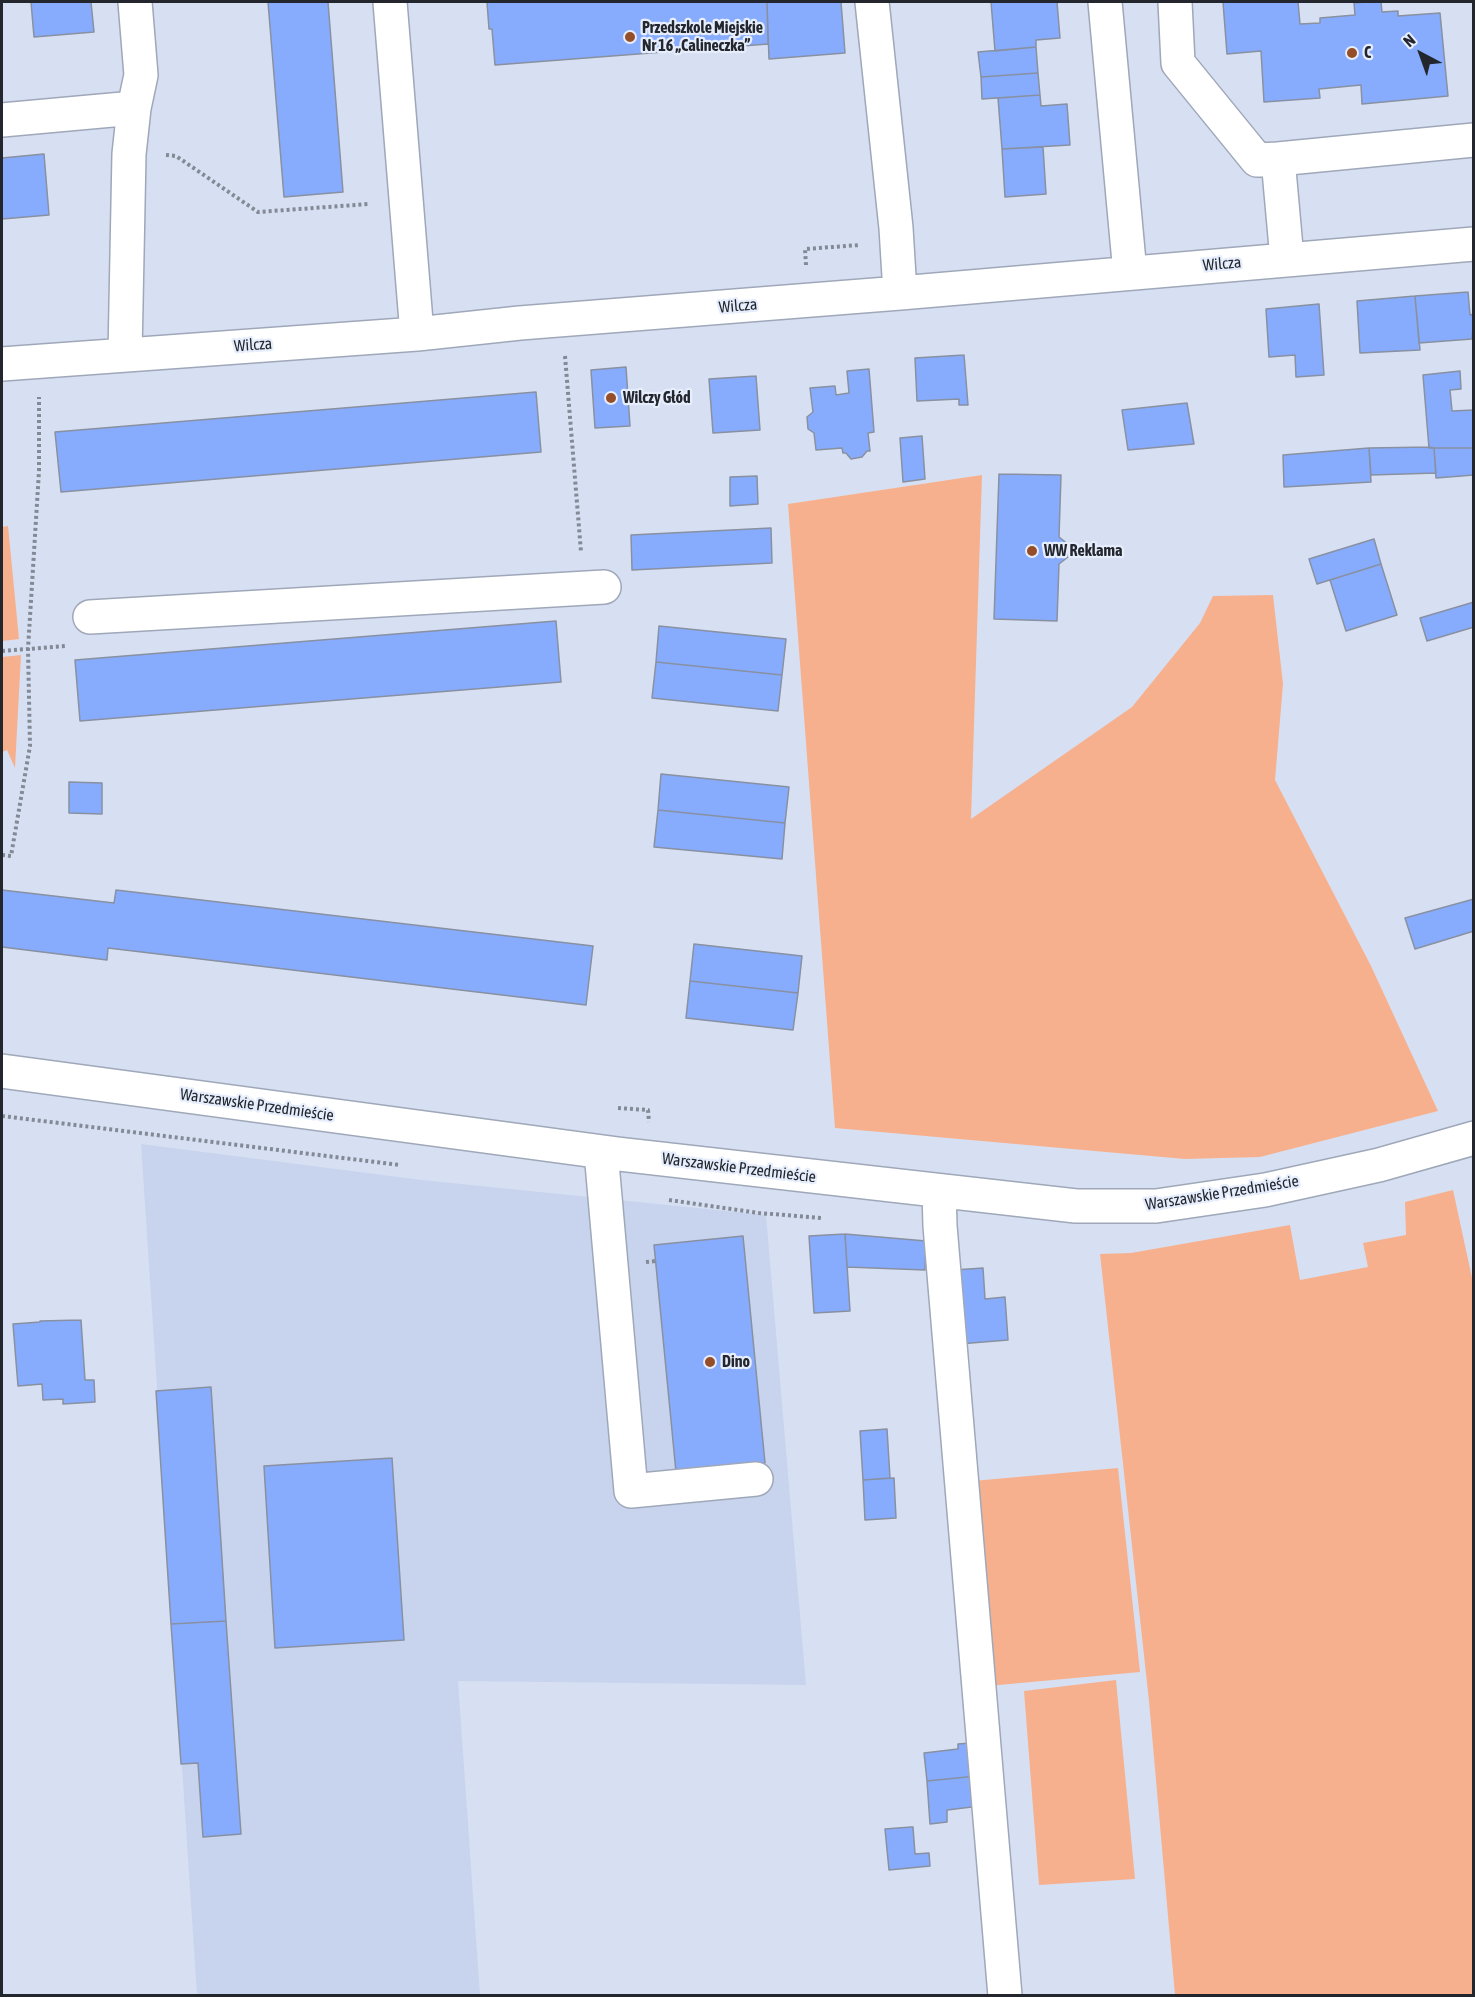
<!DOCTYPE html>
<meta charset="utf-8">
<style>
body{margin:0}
#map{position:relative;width:1475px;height:1997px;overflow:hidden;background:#d7e0f2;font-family:"Asap Condensed",sans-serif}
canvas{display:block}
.frame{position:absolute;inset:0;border:3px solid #23272d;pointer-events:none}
.north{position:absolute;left:1391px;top:24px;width:60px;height:60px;-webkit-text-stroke:4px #e6edfc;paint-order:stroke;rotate:319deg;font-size:16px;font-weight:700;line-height:24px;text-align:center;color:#23272d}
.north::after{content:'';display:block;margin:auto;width:21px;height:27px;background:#23272d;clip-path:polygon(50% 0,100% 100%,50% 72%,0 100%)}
</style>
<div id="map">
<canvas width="1475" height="1997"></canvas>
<div class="frame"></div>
<div class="north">N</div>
</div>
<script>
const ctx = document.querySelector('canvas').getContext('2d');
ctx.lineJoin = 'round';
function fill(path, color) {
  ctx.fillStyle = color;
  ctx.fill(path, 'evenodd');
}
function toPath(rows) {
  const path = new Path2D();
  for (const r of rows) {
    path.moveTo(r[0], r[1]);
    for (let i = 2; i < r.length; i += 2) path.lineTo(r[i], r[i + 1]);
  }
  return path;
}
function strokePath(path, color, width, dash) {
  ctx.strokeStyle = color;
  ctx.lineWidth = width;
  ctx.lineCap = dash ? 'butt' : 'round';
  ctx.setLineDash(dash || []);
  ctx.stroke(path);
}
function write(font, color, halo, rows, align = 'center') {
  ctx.font = font + ' "Asap Condensed",sans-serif';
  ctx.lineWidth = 4.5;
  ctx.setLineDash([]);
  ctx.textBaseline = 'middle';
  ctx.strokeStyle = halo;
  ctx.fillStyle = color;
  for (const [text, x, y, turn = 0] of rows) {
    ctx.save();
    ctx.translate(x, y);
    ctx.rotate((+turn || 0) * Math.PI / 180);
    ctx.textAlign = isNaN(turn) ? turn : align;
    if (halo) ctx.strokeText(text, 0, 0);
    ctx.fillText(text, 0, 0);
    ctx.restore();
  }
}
const built = toPath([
 [141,1144,422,1180,766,1215,806,1685,458,1681,480,1995,197,1995]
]);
const green = toPath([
 [982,475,971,819,1132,707,1200,623,1213,596,1273,595,1283,684,1275,780,1371,966,1438,1111,1260,1157,1185,1159,835,1128,788,504],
 [8,526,19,639,2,641,2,527],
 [21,655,15,768,7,750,2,752,2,657],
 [1453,1190,1474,1287,1473,1995,1175,1995,1149,1701,1100,1254,1131,1253,1290,1225,1300,1280,1368,1267,1363,1243,1406,1235,1405,1202],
 [1118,1468,1140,1672,988,1686,973,1481],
 [1116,1680,1135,1879,1039,1885,1024,1691]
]);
const building = toPath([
 [31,2,91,2,94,32,34,37,31,2],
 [268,2,328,2,343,192,284,197,268,2],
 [487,2,767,2,768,44,495,65,492,29,489,29,487,2],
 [767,2,841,2,845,53,769,59,767,2],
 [991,2,1057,2,1060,38,1036,40,1036,47,995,51,991,2],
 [1223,2,1298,2,1300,24,1320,23,1320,18,1355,15,1354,3,1366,2,1381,2,1382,12,1398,11,1398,16,1440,13,1448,96,1362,104,1361,85,1319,89,1320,98,1264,102,1261,51,1227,54,1223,2],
 [1036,47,1038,73,981,77,978,52,1036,47],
 [1038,73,1040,95,982,99,981,77,1038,73],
 [1040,95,1041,106,1067,104,1070,145,1002,149,998,98,1040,95],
 [1043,147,1046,194,1005,197,1002,149,1043,147],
 [44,154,49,215,2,219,2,158,44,154],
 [1468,292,1470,315,1474,314,1472,339,1419,343,1415,296,1468,292],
 [1415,296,1420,350,1360,353,1357,301,1415,296],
 [1319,304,1324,375,1296,377,1295,355,1269,357,1266,309,1319,304],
 [964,355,968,405,959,405,959,399,917,401,915,358,964,355],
 [626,367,630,426,595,428,591,370,626,367],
 [869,369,874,432,868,433,870,451,867,451,862,457,851,459,846,453,843,453,842,448,816,450,814,433,808,429,807,417,813,412,810,388,835,386,836,395,849,393,847,371,869,369],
 [1460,371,1461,389,1450,390,1452,411,1474,410,1474,448,1429,448,1423,375,1460,371],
 [756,376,760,430,713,433,709,379,756,376],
 [536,392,541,452,61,492,55,432,536,392],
 [1187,403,1194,444,1128,450,1122,410,1187,403],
 [922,436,925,479,903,482,900,438,922,436],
 [1429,447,1434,448,1436,473,1371,475,1369,448,1429,447],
 [1369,448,1371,482,1284,487,1283,455,1369,448],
 [1434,448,1474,448,1474,475,1436,478,1434,448],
 [999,474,1061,475,1059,537,1068,544,1068,557,1059,564,1057,621,994,619,999,474],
 [757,476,758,504,730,506,730,477,757,476],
 [771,528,772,563,632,570,631,535,771,528],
 [1374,539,1381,564,1317,584,1309,559,1374,539],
 [1381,564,1397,615,1346,631,1330,580,1381,564],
 [1474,602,1474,627,1427,641,1420,618,1474,602],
 [556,621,561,682,80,721,75,660,556,621],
 [659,626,786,639,782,675,656,662,659,626],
 [656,662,782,675,778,711,652,698,656,662],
 [661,774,789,787,785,823,658,810,661,774],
 [69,782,102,783,102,814,69,813,69,782],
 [658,810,785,823,782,859,654,847,658,810],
 [2,890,114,903,116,890,593,946,586,1005,108,948,107,960,2,947,2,890],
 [1474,899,1474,931,1415,949,1405,918,1474,899],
 [694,944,802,956,798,993,690,981,694,944],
 [690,981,798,993,793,1030,686,1018,690,981],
 [845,1234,850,1311,814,1313,809,1236,845,1234],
 [845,1234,926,1241,925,1270,847,1267,845,1234],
 [743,1236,765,1463,676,1472,654,1245,743,1236],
 [983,1268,985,1299,1005,1297,1008,1340,959,1344,954,1270,983,1268],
 [81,1320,85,1380,94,1380,95,1402,63,1404,63,1399,43,1400,42,1384,18,1386,13,1324,40,1322,40,1321,81,1320],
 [211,1387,226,1621,171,1624,156,1391,211,1387],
 [887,1429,890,1478,863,1480,860,1431,887,1429],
 [392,1458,404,1640,275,1648,264,1466,392,1458],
 [894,1478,896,1518,865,1520,863,1480,894,1478],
 [226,1621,241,1834,203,1837,198,1763,181,1764,171,1624,226,1621],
 [971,1743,977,1776,927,1781,924,1753,958,1749,958,1744,971,1743],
 [977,1776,980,1806,947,1810,947,1822,930,1824,927,1781,977,1776],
 [911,1827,913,1827,915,1854,929,1853,930,1866,889,1870,885,1829,911,1827]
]);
const path = toPath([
 [166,155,176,156,258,212,369,204],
 [806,265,805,249,860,245],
 [565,356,581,552],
 [2,651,66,646],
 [2,855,11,856,30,746,28,649,39,471,39,397],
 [618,1108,648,1110,649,1122],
 [2,1116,400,1165],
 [669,1200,759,1213,822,1218],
 [646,1262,656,1261]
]);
const minor = toPath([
 [390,2,417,334],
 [872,2,896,228,900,293],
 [1105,2,1130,273],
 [1175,2,1178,63,1257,160,1278,159],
 [2,120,134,108],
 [1287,259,1278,159,1474,140],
 [125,354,129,154,134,108,141,75,135,2],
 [2,364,417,334,520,323,900,293,1474,244],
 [90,617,604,587],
 [2,1071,618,1154,1076,1206,1156,1206,1265,1190,1379,1165,1474,1138],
 [601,1152,631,1491,756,1479],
 [939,1191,940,1226,1005,1996]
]);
const markers = [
 [630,37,6,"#954e28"],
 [1352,53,6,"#954e28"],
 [611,398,6,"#954e28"],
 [1032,551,6,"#954e28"],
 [710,1362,6,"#954e28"]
];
const poiNames = [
 ["Przedszkole Miejskie",642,28],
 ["Nr 16 „Calineczka”",642,46],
 ["C",1364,53],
 ["Wilczy Głód",623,398],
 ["WW Reklama",1044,551],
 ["Dino",722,1362]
];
const streetNames = [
 ["Wilcza",1222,264,-5],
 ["Wilcza",738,306,-5],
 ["Wilcza",253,345,-4],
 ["Warszawskie Przedmieście",257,1105,8],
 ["Warszawskie Przedmieście",739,1168,7],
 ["Warszawskie Przedmieście",1222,1193,-9]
];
fill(built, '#c8d4ed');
fill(green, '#f7b08d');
fill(building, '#87acfe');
strokePath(building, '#8890a1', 1.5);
strokePath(minor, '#9fa8b9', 36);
strokePath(path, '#838a96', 4, [3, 3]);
strokePath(minor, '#fff', 33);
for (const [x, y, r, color] of markers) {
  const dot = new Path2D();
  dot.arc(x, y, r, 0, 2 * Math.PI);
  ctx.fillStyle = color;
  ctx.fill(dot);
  strokePath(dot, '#e6edfc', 2);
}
write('bold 16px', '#23272d', '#e6edfc', poiNames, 'left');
write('16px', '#23272d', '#e6edfc', streetNames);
</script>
